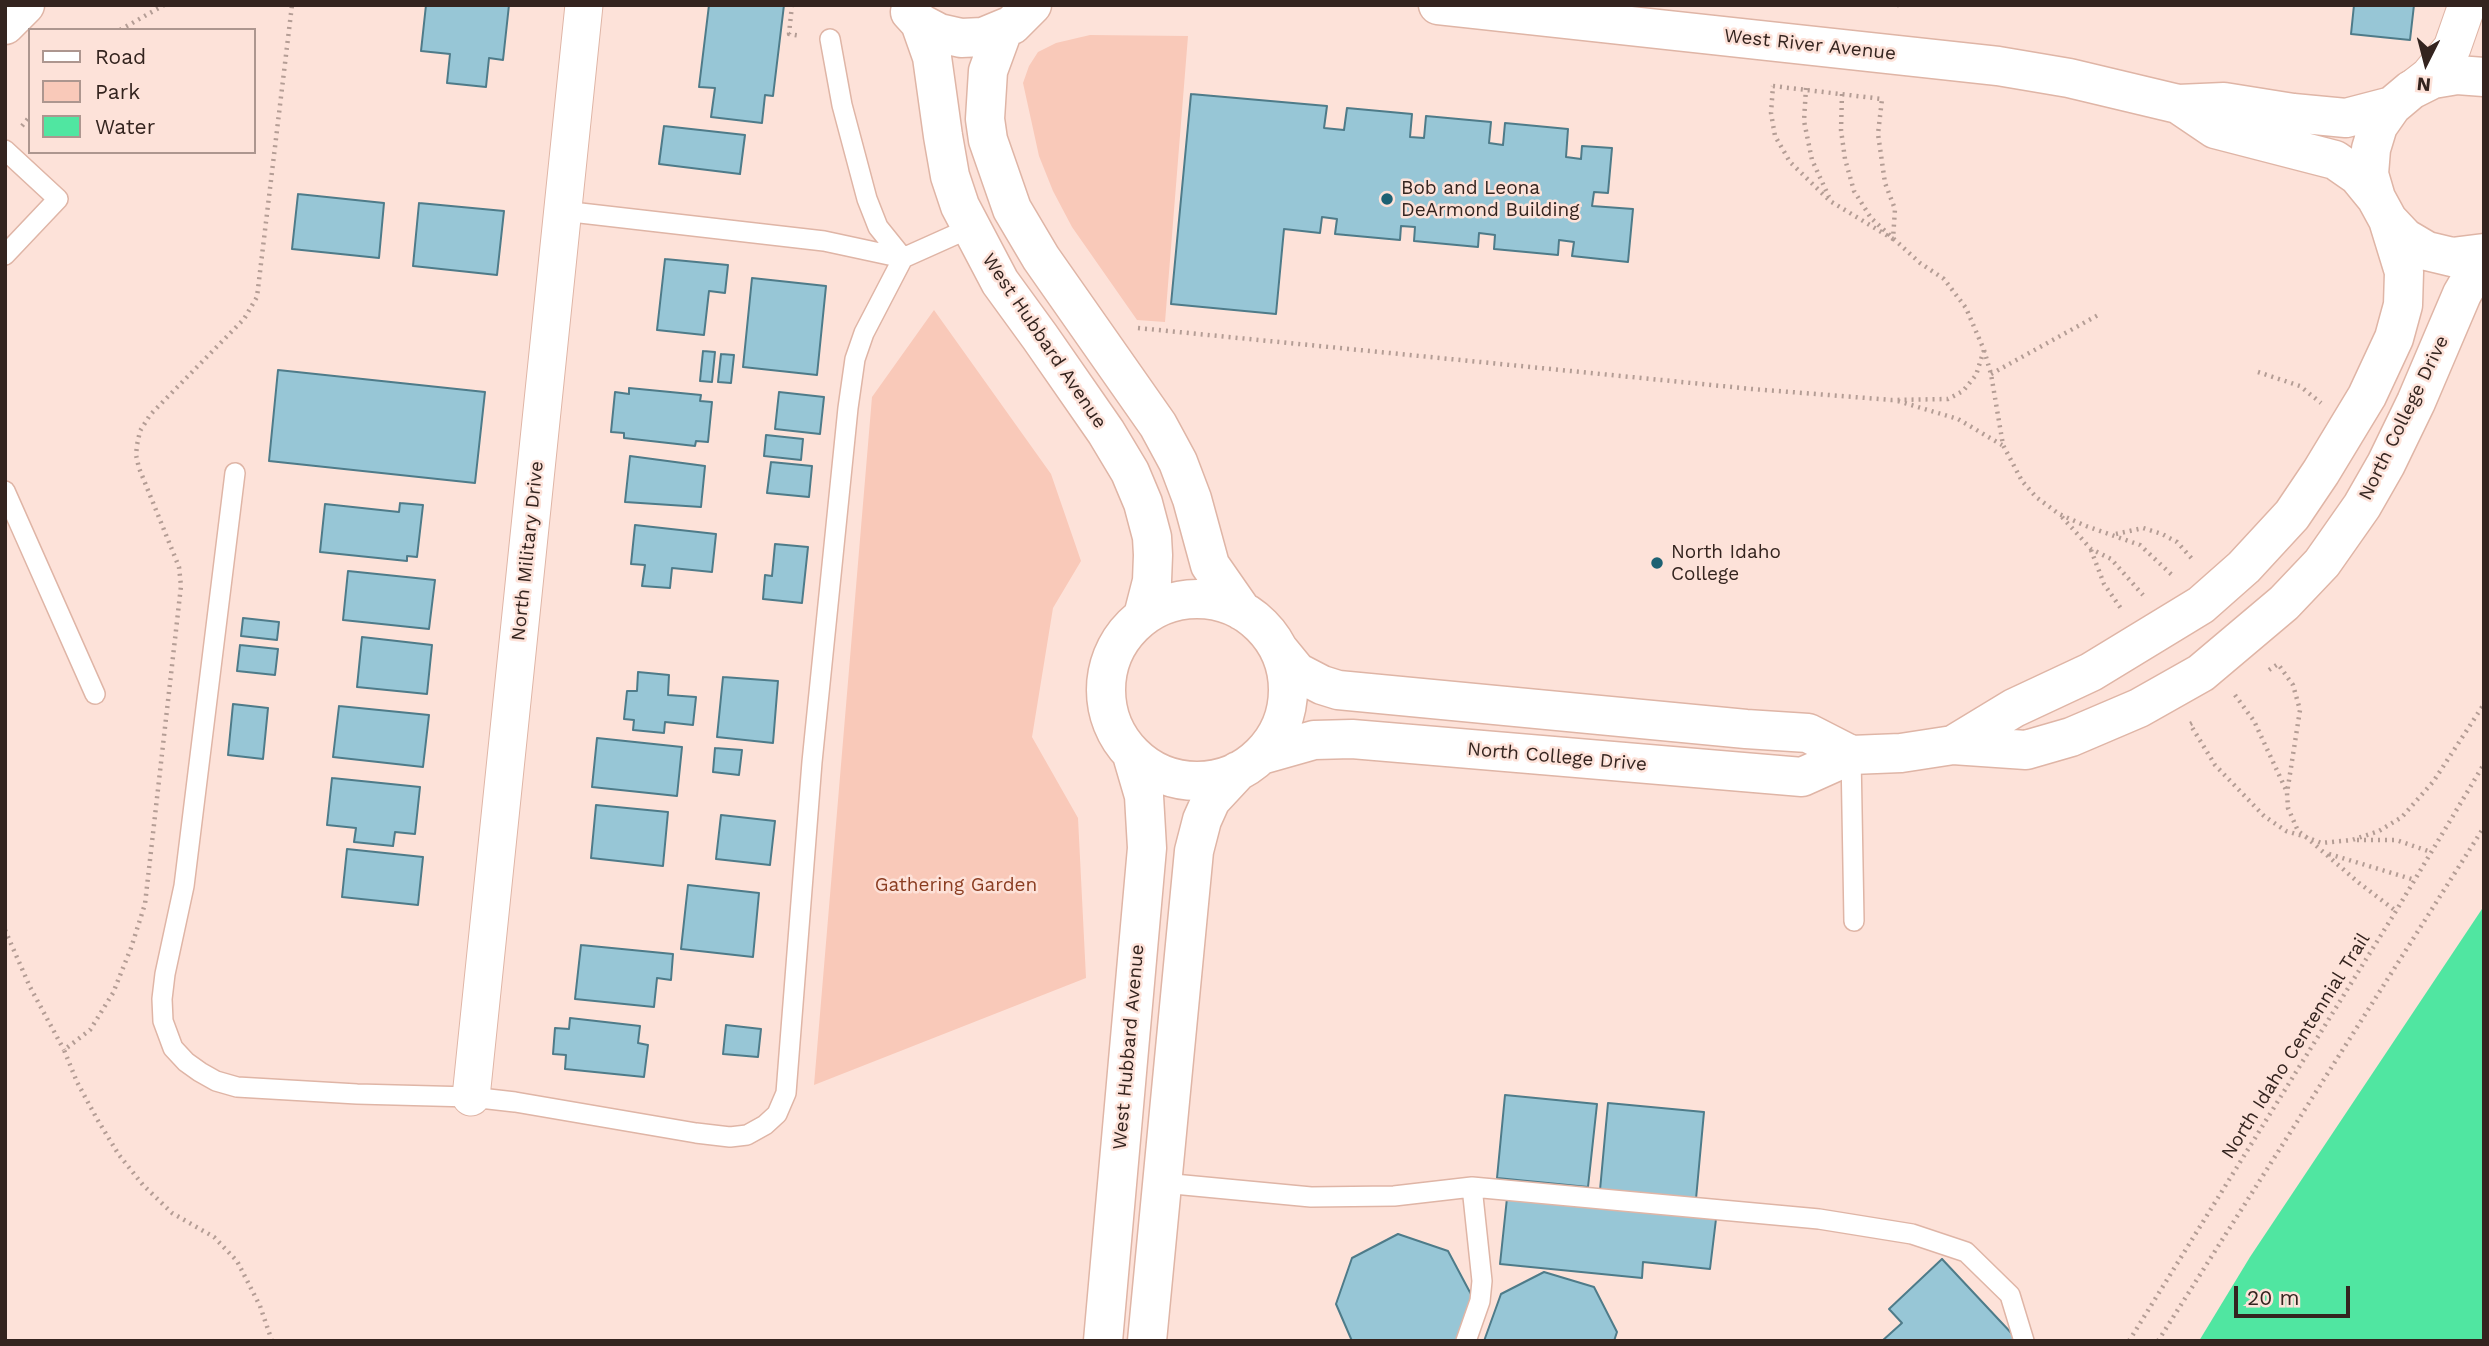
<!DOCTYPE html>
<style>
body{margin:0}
#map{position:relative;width:2489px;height:1346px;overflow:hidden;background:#fde2d9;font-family:"Work Sans",sans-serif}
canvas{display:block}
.frame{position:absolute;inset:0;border:7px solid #34241f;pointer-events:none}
.legend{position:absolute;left:28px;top:28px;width:228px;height:126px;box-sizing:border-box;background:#fde2d9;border:2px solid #ad968f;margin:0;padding:9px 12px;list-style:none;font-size:21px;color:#34241f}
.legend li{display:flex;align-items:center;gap:14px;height:35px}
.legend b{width:35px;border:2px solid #ad968f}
.north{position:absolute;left:2391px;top:28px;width:70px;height:70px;-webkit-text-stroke:5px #fde2d9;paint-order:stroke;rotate:186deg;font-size:19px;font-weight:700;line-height:28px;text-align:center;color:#34241f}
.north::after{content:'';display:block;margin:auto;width:24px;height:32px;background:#34241f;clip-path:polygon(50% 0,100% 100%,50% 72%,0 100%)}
.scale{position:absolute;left:2234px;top:1286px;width:116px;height:32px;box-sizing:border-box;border:4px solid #34241f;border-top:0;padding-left:9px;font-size:21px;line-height:24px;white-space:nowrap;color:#34241f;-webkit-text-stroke:5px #fde2d9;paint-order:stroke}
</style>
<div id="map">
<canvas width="2489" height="1346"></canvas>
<div class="frame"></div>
<ul class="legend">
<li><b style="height:9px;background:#fff"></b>Road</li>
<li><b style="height:19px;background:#f9c9b9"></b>Park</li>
<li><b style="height:19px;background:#50e6a1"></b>Water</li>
</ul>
<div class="north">N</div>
<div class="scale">20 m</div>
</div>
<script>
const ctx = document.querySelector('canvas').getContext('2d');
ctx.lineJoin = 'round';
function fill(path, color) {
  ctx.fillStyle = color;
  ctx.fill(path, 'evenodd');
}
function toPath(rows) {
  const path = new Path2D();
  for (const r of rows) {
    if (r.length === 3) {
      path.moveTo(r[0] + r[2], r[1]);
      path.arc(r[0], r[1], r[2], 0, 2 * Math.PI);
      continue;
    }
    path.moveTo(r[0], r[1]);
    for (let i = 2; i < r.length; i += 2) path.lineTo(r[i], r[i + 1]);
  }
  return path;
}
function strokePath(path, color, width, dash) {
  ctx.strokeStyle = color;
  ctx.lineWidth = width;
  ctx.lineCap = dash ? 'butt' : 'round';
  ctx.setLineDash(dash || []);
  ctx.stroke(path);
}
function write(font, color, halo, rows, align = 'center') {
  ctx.font = font + ' "Work Sans",sans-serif';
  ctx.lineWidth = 5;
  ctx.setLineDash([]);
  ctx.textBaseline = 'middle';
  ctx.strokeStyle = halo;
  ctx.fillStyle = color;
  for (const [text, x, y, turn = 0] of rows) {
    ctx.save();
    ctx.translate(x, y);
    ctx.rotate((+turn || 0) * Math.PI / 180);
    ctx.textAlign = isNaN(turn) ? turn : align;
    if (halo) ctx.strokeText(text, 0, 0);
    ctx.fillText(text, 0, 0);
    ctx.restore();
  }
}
const green = toPath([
 [1090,35,1188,36,1165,322,1137,320,1072,227,1053,191,1039,156,1023,83,1029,66,1038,52,1056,43],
 [934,310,1051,474,1081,561,1053,608,1032,737,1078,818,1086,978,814,1085,872,397]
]);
const water = toPath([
 [2484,906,2484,1341,2199,1341,2250,1257]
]);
const building = toPath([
 [426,5,509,5,503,60,489,58,486,87,447,83,450,54,421,51,426,5],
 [709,5,784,5,773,96,765,95,762,123,711,117,715,88,699,87,709,5],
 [2354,5,2414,5,2410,40,2351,34,2354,5],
 [1191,94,1327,106,1324,128,1344,130,1347,108,1412,114,1410,137,1424,138,1426,116,1491,122,1489,143,1503,145,1505,123,1568,129,1566,157,1581,159,1582,146,1612,148,1608,193,1594,192,1592,206,1633,209,1628,262,1572,256,1574,242,1559,240,1558,255,1494,249,1495,235,1479,233,1478,247,1414,241,1415,227,1401,226,1400,240,1335,234,1337,219,1322,217,1320,233,1284,229,1276,314,1171,304,1191,94],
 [664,126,745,135,740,174,659,164,664,126],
 [298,194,384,203,379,258,292,249,298,194],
 [419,203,504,211,497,275,413,266,419,203],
 [665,259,728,265,725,293,709,291,704,335,657,330,665,259],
 [752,278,826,286,817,375,743,367,752,278],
 [703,351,715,352,712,382,700,381,703,351],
 [721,354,734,355,731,383,718,382,721,354],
 [278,370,485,392,475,483,269,461,278,370],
 [629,388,701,395,700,401,712,402,708,442,696,441,695,446,624,438,624,433,611,432,615,392,629,394,629,388],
 [779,392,824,397,820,434,775,429,779,392],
 [766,435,803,439,801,460,764,456,766,435],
 [630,456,705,466,701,507,625,502,630,456],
 [771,462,812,466,809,497,767,493,771,462],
 [400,503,423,505,417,557,407,556,407,561,320,552,325,504,399,512,400,503],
 [635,525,716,534,712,572,672,568,670,588,642,586,645,565,631,564,635,525],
 [775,544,808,547,802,603,763,599,765,575,772,576,775,544],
 [348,571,435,580,429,629,343,620,348,571],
 [243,618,279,622,277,640,241,636,243,618],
 [362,637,432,645,427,694,357,687,362,637],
 [240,645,278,649,275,675,237,671,240,645],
 [638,672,669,675,668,695,696,697,693,725,665,722,664,733,633,730,634,720,624,719,627,691,637,691,638,672],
 [723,677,778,681,773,743,717,737,723,677],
 [233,704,268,708,263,759,228,755,233,704],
 [339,706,429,715,423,767,333,757,339,706],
 [597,738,682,747,677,796,592,787,597,738],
 [715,748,742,750,739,775,713,772,715,748],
 [332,778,420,787,415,834,395,832,393,846,354,842,356,828,327,825,332,778],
 [596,805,668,812,663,866,591,858,596,805],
 [721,815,775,821,770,865,716,859,721,815],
 [347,849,423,857,418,905,342,897,347,849],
 [688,885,759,893,753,957,681,949,688,885],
 [581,945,673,954,671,980,657,978,654,1007,575,999,581,945],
 [570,1018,640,1026,638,1043,648,1045,644,1077,565,1069,566,1055,553,1054,555,1028,569,1029,570,1018],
 [726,1025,761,1029,758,1057,723,1054,726,1025],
 [1505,1095,1597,1104,1588,1187,1497,1178,1505,1095],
 [1608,1103,1704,1112,1696,1199,1600,1190,1608,1103],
 [1507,1198,1716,1219,1710,1269,1643,1262,1642,1278,1500,1264,1507,1198],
 [1398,1234,1448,1251,1473,1298,1458,1341,1352,1341,1336,1304,1352,1258,1398,1234],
 [1942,1259,2015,1337,2012,1341,1882,1341,1902,1323,1889,1309,1942,1259],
 [1544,1272,1594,1287,1617,1332,1614,1341,1484,1341,1501,1294,1544,1272]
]);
const path = toPath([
 [792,5,789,34,801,36],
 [1899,5,1900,8],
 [120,30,164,5],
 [1773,86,1882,99,1878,134,1885,183,1895,209,1893,239,1830,201,1790,162,1775,136,1771,113,1773,86],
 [1806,88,1804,121,1812,160,1829,197],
 [1842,94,1841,130,1845,159,1854,191,1871,218,1920,263,1944,279,1966,308,1984,350,1991,374,2003,445,2022,481,2036,497,2059,514,2086,526,2140,545,2173,576],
 [22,126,30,116],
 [1138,328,1752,389,1892,400,1948,399,1963,391,1976,375,1984,350],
 [2258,372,2300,386,2321,403],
 [1991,374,2100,314],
 [1898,401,1958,419,2002,445],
 [2062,517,2091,549,2111,559,2143,595],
 [2116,534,2143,528,2162,534,2177,542,2194,561],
 [2091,550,2104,584,2122,610],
 [2269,670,2278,664,2293,685,2300,710,2287,793,2288,808,2298,831,2306,837,2321,843,2352,840,2379,831,2402,817,2433,782,2484,704],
 [2235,695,2254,721,2287,792],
 [2192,723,2190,724,2215,765,2264,816,2286,831,2306,837,2359,883,2396,911],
 [2357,840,2396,840,2431,852],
 [2329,854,2415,880],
 [5,930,30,987,64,1050],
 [272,1341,260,1306,237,1261,214,1237,172,1213,143,1185,119,1155,97,1119,77,1082,64,1050,90,1030,113,993,131,948,145,904,181,586,179,567,139,468,136,455,137,445,140,431,150,415,244,319,257,297,292,5],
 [2129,1341,2396,911,2484,764],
 [2158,1341,2484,827]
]);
const service = toPath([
 [830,39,842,105,867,199,878,227,903,258],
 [5,150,58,199,5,255],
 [563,211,824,241,903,258,970,228],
 [235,473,184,886,165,974,162,999,163,1021,173,1048,186,1062,200,1072,216,1081,237,1087,357,1094,471,1097,515,1102,696,1133,730,1137,747,1135,765,1125,777,1114,786,1093,812,762,848,408,855,359,864,333,903,258],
 [5,491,95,694],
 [1851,755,1854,921],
 [1163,1183,1311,1197,1394,1196,1472,1187,1819,1219,1912,1234,1966,1252,2010,1295,2024,1341],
 [1466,1341,1480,1301,1482,1281,1472,1187]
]);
const minor = toPath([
 [2411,90,2429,76,2452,48,2467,5],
 [471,1097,584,5]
]);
const tertiary = toPath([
 [1438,5,1998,66,2069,78,2178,104,2224,102,2293,113,2346,118,2392,106],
 [910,12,920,23,939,33,961,38,983,37,1012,25,1032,5],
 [920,23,932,57,943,136,950,176,960,206,1000,282,1040,337,1106,432,1130,472,1143,503,1152,537,1153,555,1152,581,1143,616],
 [5,25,25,5],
 [1003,30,988,71,985,119,988,140,1012,209,1041,258,1158,425,1178,462,1192,499,1210,565,1242,611],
 [2484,77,2457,75,2433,79,2411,90,2392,106,2378,126,2371,149,2369,174,2376,198,2388,220,2405,238,2427,251,2452,257,2484,253],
 [2178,104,2215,129,2335,160,2358,176,2376,198],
 [1197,690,91],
 [1279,650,1297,672,1322,685,1338,690,1746,729,1808,733,1851,755],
 [1953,745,2014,708,2091,672,2201,605,2244,567,2292,515,2321,472,2367,396,2394,338,2403,305,2404,272,2388,220],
 [1261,755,1314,740,1352,739,1802,777,1851,755,1901,753,1953,745,2026,750,2071,737,2139,708,2201,673,2284,603,2322,563,2362,506,2386,464,2416,402,2462,294,2476,270,2484,263],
 [1103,1341,1147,848,1144,796,1132,755],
 [1147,1341,1194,851,1202,820,1211,800,1238,771]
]);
const markers = [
 [1387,199,7,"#1d6173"],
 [1657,563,7,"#1d6173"]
];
const streetNames = [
 ["West River Avenue",1810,45,6],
 ["West Hubbard Avenue",1044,341,56],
 ["North College Drive",2404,418,-64],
 ["North Military Drive",528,551,-84],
 ["North College Drive",1557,757,5],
 ["North Idaho Centennial Trail",2296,1046,-58],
 ["West Hubbard Avenue",1129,1047,-85]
];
const poiNames = [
 ["Bob and Leona",1401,188],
 ["DeArmond Building",1401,210],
 ["North Idaho",1671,552],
 ["College",1671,574]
];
const parkNames = [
 ["Gathering Garden",956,885]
];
fill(green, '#f9c9b9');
fill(water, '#50e6a1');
fill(building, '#97c6d6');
strokePath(building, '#4e7b89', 2);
strokePath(service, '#dfb5a6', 22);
strokePath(minor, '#dfb5a6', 39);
strokePath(tertiary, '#dfb5a6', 41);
strokePath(path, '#b49d95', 4.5, [2, 5]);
strokePath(service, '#fff', 19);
strokePath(minor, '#fff', 37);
strokePath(tertiary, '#fff', 38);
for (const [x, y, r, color] of markers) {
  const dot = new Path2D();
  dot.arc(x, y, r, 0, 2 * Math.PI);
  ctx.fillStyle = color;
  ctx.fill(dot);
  strokePath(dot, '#fde2d9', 2.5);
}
write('19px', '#34241f', '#fde2d9', streetNames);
write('19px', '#34241f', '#fde2d9', poiNames, 'left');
write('19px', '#8a3c20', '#fde2d9', parkNames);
</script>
